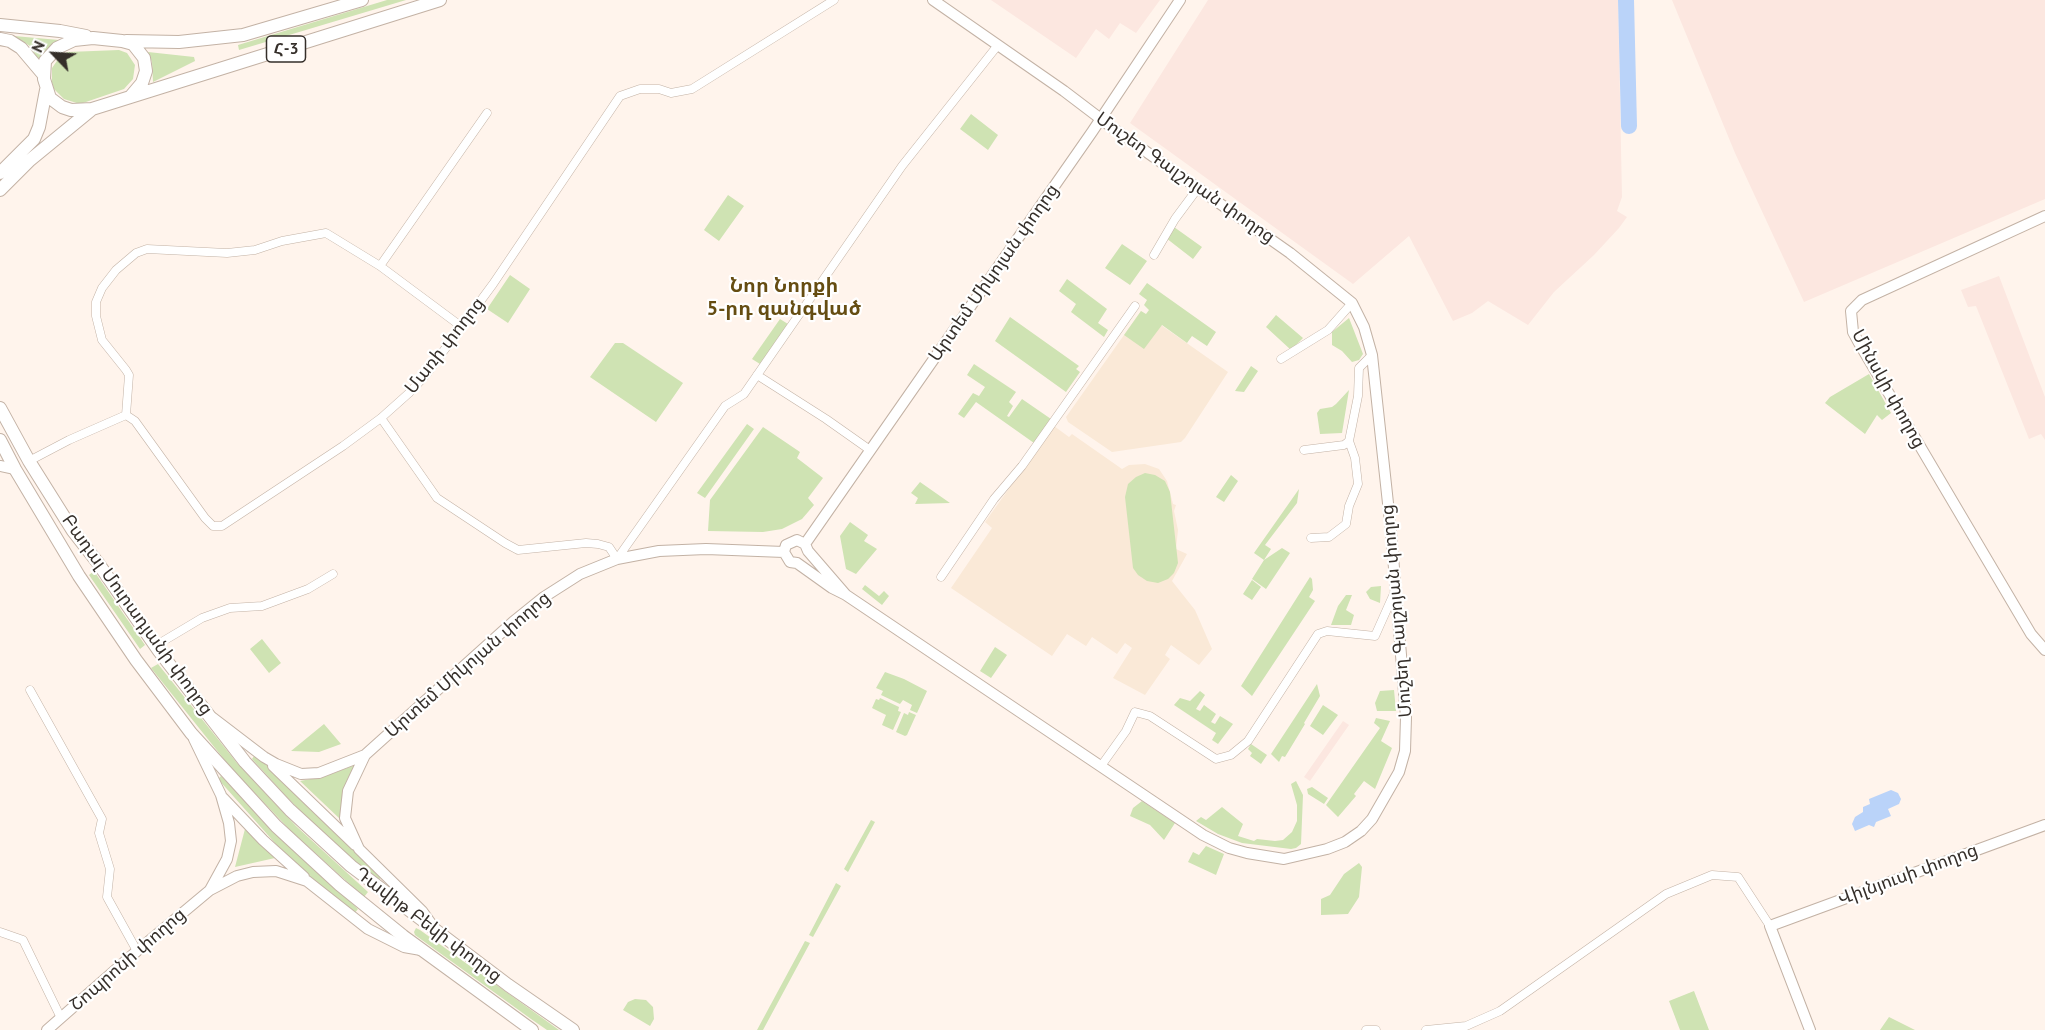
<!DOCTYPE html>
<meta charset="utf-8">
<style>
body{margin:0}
#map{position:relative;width:2045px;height:1030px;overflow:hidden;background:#fff4ec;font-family:"PT Sans",sans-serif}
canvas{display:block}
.north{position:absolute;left:24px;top:24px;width:60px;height:60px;-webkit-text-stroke:4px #fff;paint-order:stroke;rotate:295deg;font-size:16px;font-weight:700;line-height:24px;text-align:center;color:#352f2a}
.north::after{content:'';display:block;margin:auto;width:21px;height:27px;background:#352f2a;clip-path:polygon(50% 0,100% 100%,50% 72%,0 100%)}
</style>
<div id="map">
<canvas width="2045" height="1030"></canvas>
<div class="north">N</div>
</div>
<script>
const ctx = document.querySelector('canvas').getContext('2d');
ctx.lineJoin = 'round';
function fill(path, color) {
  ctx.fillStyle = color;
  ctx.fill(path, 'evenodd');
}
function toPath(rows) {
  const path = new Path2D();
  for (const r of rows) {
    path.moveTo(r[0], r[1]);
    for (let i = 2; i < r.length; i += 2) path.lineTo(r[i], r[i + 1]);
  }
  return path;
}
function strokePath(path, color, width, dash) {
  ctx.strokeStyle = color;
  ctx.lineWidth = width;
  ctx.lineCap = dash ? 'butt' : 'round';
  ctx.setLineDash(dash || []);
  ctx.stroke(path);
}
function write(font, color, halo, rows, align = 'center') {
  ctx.font = font + ' "PT Sans","Noto Sans Armenian",sans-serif';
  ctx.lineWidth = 4.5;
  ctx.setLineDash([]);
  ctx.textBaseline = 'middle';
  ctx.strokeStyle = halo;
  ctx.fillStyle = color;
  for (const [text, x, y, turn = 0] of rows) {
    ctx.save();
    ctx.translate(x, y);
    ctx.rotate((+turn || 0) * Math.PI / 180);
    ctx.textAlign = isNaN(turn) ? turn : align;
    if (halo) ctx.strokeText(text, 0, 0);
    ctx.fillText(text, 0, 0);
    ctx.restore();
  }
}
const industrial = toPath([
 [991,0,1160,0,1136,33,1120,23,1109,39,1096,29,1076,58],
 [1208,0,1618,0,1622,197,1617,211,1627,217,1619,228,1594,255,1554,292,1528,325,1488,301,1472,313,1453,321,1409,236,1353,284,1130,123],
 [1672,0,2045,0,2045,199,1804,302,1735,153],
 [1999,276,2045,397,2045,440,2041,434,2029,439,1976,306,1968,307,1961,290],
 [1343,721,1349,725,1310,781,1304,777]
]);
const education = toPath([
 [1141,311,1228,372,1185,438,1181,442,1112,452,1068,422,1066,417],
 [1054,426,1069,437,1072,434,1122,469,1129,465,1145,464,1159,469,1167,481,1173,504,1176,505,1174,511,1178,530,1176,549,1187,554,1172,581,1195,610,1212,649,1199,665,1171,645,1165,655,1170,659,1145,695,1113,678,1132,648,1125,643,1117,654,1092,637,1086,646,1067,634,1052,656,951,588,992,528,985,522]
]);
const green = toPath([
 [387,0,406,0,239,50,238,45],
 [14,36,59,40,48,49,39,61,30,46],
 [119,50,127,53,135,65,133,79,124,89,80,104,64,99,54,89,52,83,52,68,61,55,68,52],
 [148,52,194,57,195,61,153,82,152,62],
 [971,114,998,135,988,150,960,129],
 [728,195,744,206,719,241,704,230],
 [1174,227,1202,247,1193,259,1166,238],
 [1122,244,1147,261,1130,285,1105,268],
 [510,275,530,289,508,323,487,309],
 [1067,279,1107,309,1098,323,1108,330,1104,337,1071,312,1076,304,1059,291],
 [1147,283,1216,332,1207,346,1192,336,1187,343,1162,325,1144,349,1124,335,1141,311,1146,314,1149,310,1144,305,1147,300,1139,294],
 [1276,315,1303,338,1291,350,1266,327],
 [1010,317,1079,366,1076,369,1080,372,1066,392,995,341],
 [1349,318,1363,354,1359,360,1352,362,1342,351,1332,345,1332,332],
 [780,319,788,324,760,364,752,359],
 [615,343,623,343,683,383,656,422,590,377],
 [974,364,1016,392,1009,402,1013,406,1007,416,1009,417,1022,399,1051,419,1034,443,976,402,964,418,958,414,973,393,979,396,985,387,967,375],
 [1251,366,1258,371,1244,392,1235,391],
 [1869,374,1891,413,1882,420,1877,415,1865,434,1825,403,1830,397],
 [1349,390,1342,433,1320,434,1317,413,1320,409,1332,407,1336,404],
 [747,424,754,429,705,498,697,493],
 [763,427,800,452,797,458,823,478,808,498,814,505,802,519,782,529,763,532,708,531,710,500],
 [1145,473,1155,475,1165,481,1170,492,1178,563,1174,573,1168,579,1158,583,1147,581,1138,575,1133,568,1125,497,1128,484,1136,477],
 [1231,475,1238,481,1224,502,1216,497],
 [920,482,950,503,915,504,918,498,911,493],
 [1299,489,1297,503,1265,545,1271,549,1264,560,1254,553],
 [850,522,868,535,864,541,877,549,856,574,846,569,840,536],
 [1282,548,1290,553,1266,589,1252,579,1264,560],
 [94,571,145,645,140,649,89,575],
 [1310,577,1312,579,1313,590,1309,597,1315,601,1252,696,1241,686],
 [1252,580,1261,587,1252,600,1243,594],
 [865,585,879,596,884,591,889,596,882,605,862,589],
 [1381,586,1380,603,1370,599,1366,592,1371,587],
 [1346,595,1352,595,1346,610,1354,615,1351,625,1331,625,1338,606],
 [262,639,281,663,269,673,250,649],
 [995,647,1007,655,991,678,980,671],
 [158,664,237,763,296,826,368,892,364,897,291,831,231,768,151,668],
 [885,672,904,679,927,691,917,713,910,710,912,705,903,700,900,704,881,695,883,691,876,688],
 [1317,684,1320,696,1304,723,1305,724,1285,757,1282,756,1279,762,1271,754],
 [1394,690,1396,711,1377,711,1375,703,1380,691],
 [1200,691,1205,695,1196,709,1200,711,1204,705,1216,714,1211,722,1215,724,1220,716,1233,724,1218,744,1212,740,1216,733,1174,705,1180,698,1190,701],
 [880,698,899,707,898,711,901,712,893,730,882,725,886,715,872,708,876,699,879,700],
 [1323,705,1338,715,1323,735,1310,726],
 [909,712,916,715,907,735,905,736,896,732,904,713,908,715],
 [1376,718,1390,721,1381,741,1392,748,1375,789,1364,781,1354,794,1356,796,1338,817,1326,805,1380,728,1374,723],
 [324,724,341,744,319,752,291,751],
 [1251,744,1267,755,1261,764,1250,756,1252,753,1248,749],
 [254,756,269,767,382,876,377,882,319,830,286,796,252,759],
 [355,765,340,819,300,781,326,776],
 [221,776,259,815,358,909,354,914,313,881,283,852,218,779],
 [1296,781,1303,795,1301,844,1296,848,1291,849,1242,843,1218,834,1196,821,1201,817,1206,820,1222,807,1243,824,1238,836,1254,841,1257,839,1275,841,1283,840,1292,832,1297,821,1297,805,1291,784],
 [1312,787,1328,798,1324,804,1308,794,1307,789],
 [1142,801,1175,823,1164,840,1150,825,1130,816,1133,808],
 [871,820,875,822,848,872,844,869],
 [245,829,275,858,235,867],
 [1206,846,1224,854,1216,875,1188,862,1193,852,1199,855],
 [1359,863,1362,867,1359,897,1348,914,1321,915,1321,899,1330,895,1344,874],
 [836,883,841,886,813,937,809,935],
 [416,928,420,930,559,1030,547,1030,531,1019,415,935,414,932],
 [805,941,810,943,763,1030,757,1030],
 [1694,991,1709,1030,1680,1030,1669,1001],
 [635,999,646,1000,653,1007,654,1019,650,1026,623,1010,628,1002],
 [1889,1017,1915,1030,1880,1030]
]);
const water = toPath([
 [1891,790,1898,793,1901,799,1899,804,1888,809,1891,816,1876,822,1874,827,1869,825,1855,831,1852,824,1855,817,1863,812,1863,807,1870,804,1869,799]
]);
const river = toPath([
 [1626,0,1629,126]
]);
const street = toPath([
 [1154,255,1175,219,1198,188],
 [380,266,487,113],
 [1281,359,1328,330,1352,303],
 [757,375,826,419,870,450],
 [126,415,135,421,205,518,213,526,222,526,343,446,381,418,409,393,425,376,493,284,620,96,640,89,659,89,671,93,692,89,834,0],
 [126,415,129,375,126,370,102,340,96,316,96,302,102,288,116,270,136,253,147,249,227,253,255,250,282,241,326,233,380,266,462,327],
 [381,418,437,498,505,543,518,550,586,543,598,544,609,547,617,559,725,406,744,394,902,166,998,45],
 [1304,450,1344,445,1349,441,1358,396,1359,368,1372,355],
 [29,461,69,440,126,415],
 [1311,538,1329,537,1346,524,1349,506,1358,484,1355,458,1349,441],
 [941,577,994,499,1022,466,1135,306],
 [155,646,202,618,230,608,262,606,308,589,333,574],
 [30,690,102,819,99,833,110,869,107,897,137,951],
 [1101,766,1126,731,1135,712,1150,716,1216,759,1231,755,1248,741,1318,634,1327,631,1375,636,1396,589],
 [0,932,23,940,61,1018],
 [1366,1030,1376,1030],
 [1426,1030,1466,1026,1500,1011,1666,894,1712,875,1738,877,1770,926]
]);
const secondary = toPath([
 [2045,216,1862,300,1851,311,1853,332,1859,343,2031,634,2045,650],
 [0,466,15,469],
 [805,544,1092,132,1180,0],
 [846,595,808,551,805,544,797,540,786,545,784,552,790,562,797,563,832,588,846,595,1203,835,1229,848,1247,853,1284,859,1327,849,1345,842,1361,831,1372,819,1399,772,1405,751,1406,717,1391,531,1372,355,1364,327,1352,303,1290,253,1114,129,1064,91,933,0],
 [213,718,264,757,276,764,301,774,319,773,365,755,513,622,544,597,580,574,617,559,659,551,706,549,784,552],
 [194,739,221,795,229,823,231,841,227,859,210,890],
 [365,755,348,791,345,818,359,849,422,911,432,925],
 [273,766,355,845],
 [223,798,263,840,304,877],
 [47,1030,137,951,210,890,237,876,253,872,276,871,307,881,368,929,404,947,421,950],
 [1810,1030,1770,926,2045,825]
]);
const primary = toPath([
 [0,25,60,31,86,36],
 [0,39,10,41,21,48,43,74],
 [126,41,179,42,243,35,362,0],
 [131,96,142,83,146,71,144,58,133,44,122,41,93,38,74,40,57,48,45,61,44,79,50,98,62,107,71,110,92,109,440,0],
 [0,173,34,139,39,127,46,90],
 [0,190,30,160,91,110],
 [0,408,29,461,73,531,98,563,159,651,245,762,290,810,351,866,508,985,573,1030],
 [0,440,15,469,79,576,136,660,191,733,276,826,340,885,403,936,532,1030]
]);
const shields = [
 [286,49,39]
];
const shieldNames = [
 ["Հ-3",286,49]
];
const streetNames = [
 ["Մուշեղ Գալշոյան փողոց",1185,178,35],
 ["Արտեմ Միկոյան փողոց",994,273,-55],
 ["Մառի փողոց",445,346,-52],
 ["Մինսկի փողոց",1888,389,61],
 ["Մուշեղ Գալշոյան փողոց",1397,611,-95],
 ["Բադալ Մուրադյանի փողոց",137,615,54],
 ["Արտեմ Միկոյան փողոց",468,665,-41],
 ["Վիլնյուսի փողոց",1908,875,-20],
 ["Դավիթ Բեկի փողոց",428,925,37],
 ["Շոպրոնի փողոց",128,960,-41]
];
const neighbourhoodNames = [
 ["Նոր Նորքի",784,286],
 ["5-րդ զանգված",784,309]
];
fill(industrial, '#fce7e0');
fill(education, '#fae9d7');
fill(green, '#cfe3b3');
fill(water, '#bad3f9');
strokePath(river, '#bad3f9', 16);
strokePath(street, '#c3b2a5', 9);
strokePath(secondary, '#c3b2a5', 12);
strokePath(primary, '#c3b2a5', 14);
strokePath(street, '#fff', 8);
strokePath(secondary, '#fff', 10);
strokePath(primary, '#fff', 12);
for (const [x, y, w] of shields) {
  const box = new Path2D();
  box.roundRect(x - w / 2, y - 13, w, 26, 4.5);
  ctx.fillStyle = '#fff';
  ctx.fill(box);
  strokePath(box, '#352f2a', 1.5);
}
write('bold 16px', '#352f2a', null, shieldNames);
write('18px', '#352f2a', '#fff', streetNames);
write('bold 20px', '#654d12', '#fff', neighbourhoodNames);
</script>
